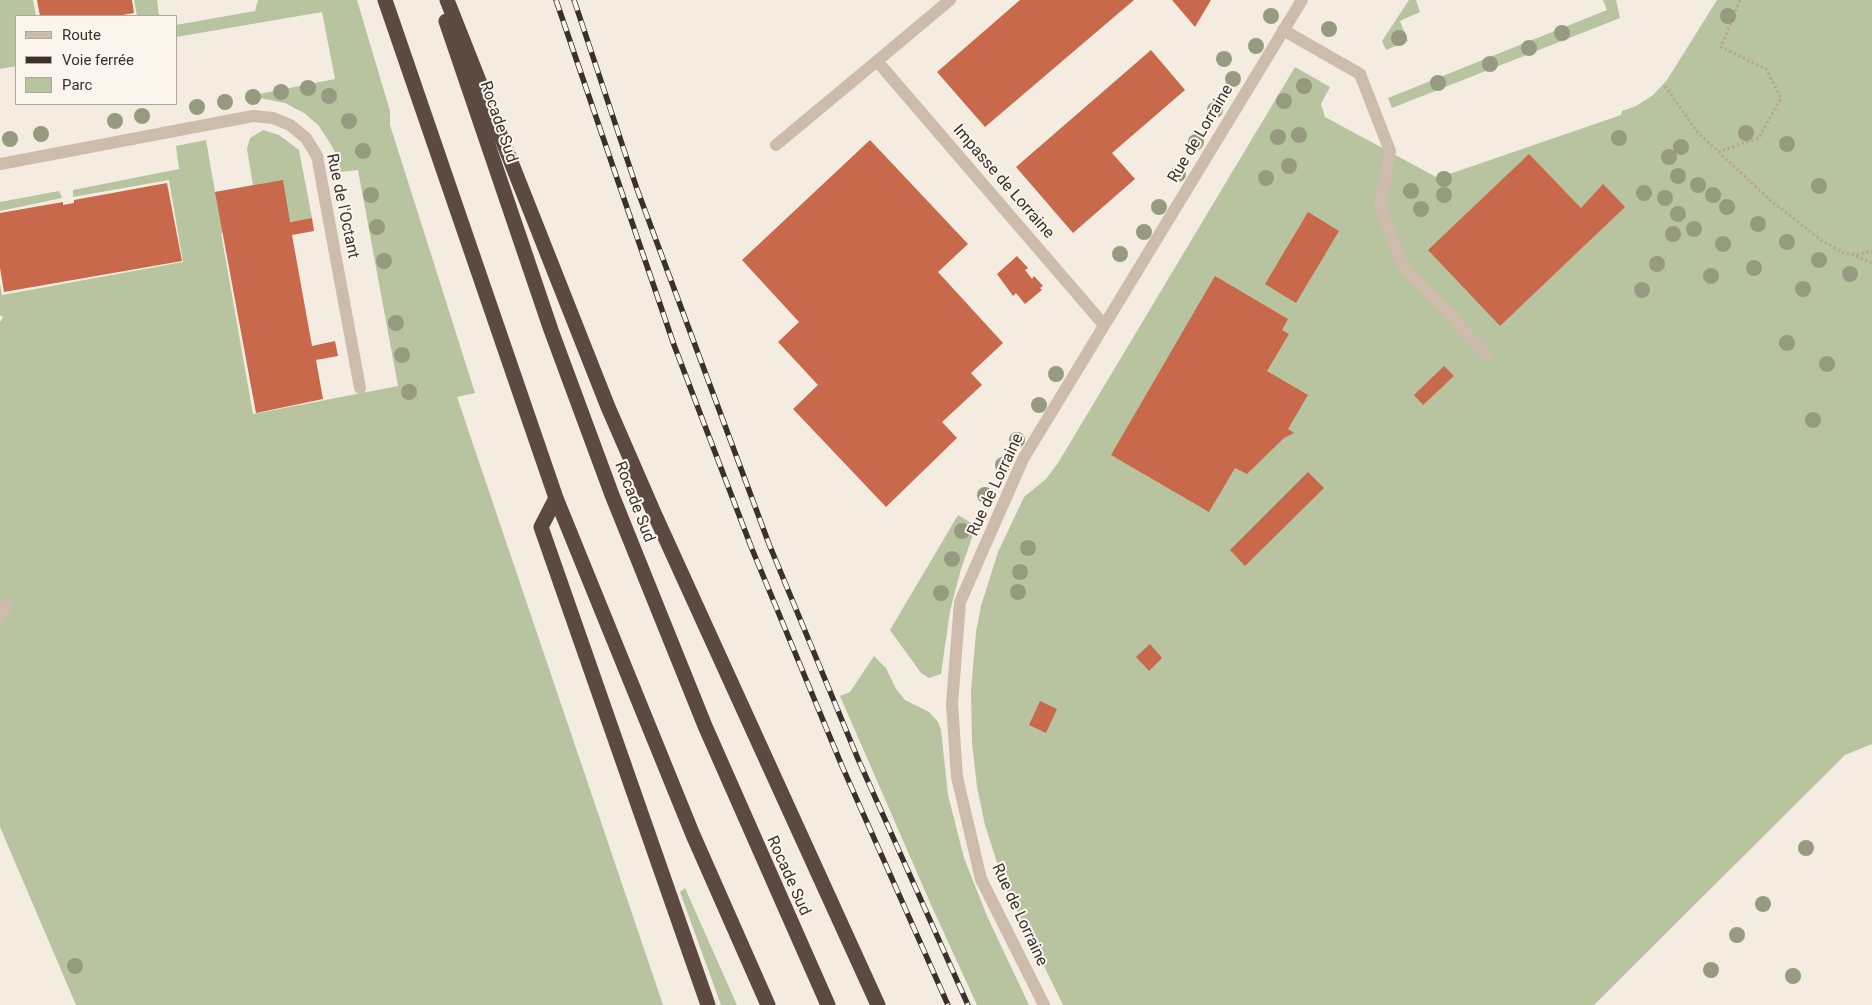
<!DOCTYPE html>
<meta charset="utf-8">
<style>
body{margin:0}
#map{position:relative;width:1872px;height:1005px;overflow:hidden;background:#f4ebe1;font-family:Roboto,sans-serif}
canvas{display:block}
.legend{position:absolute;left:15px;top:15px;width:162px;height:90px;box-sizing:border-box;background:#fbf5ee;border:1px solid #aea6a0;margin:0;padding:6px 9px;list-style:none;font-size:15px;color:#3b302b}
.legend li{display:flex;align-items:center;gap:10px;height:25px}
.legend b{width:25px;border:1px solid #aea6a0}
</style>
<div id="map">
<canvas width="1872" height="1005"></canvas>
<ul class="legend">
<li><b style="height:6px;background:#cdbbac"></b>Route</li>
<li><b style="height:6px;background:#3b302b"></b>Voie ferrée</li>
<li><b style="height:14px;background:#b8c4a0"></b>Parc</li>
</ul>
</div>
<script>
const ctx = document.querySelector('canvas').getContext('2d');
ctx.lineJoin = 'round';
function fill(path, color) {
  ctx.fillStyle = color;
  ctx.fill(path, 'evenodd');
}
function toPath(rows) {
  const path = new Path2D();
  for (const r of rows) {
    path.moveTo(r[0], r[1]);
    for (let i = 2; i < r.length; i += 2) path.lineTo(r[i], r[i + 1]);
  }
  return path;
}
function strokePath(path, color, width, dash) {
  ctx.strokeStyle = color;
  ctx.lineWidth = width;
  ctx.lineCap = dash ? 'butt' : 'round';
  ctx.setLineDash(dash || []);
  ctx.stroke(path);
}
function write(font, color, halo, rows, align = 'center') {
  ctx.font = font + ' Roboto,sans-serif';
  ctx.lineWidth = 4;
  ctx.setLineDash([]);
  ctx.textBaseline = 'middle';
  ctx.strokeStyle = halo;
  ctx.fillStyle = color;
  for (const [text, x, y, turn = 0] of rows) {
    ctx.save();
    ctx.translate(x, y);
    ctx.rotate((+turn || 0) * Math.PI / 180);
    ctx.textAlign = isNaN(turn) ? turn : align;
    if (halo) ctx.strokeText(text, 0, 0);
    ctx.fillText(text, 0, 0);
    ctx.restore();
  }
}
const green = toPath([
 [0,0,33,0,36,16,16,16,16,66,0,69],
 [134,0,157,0,159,16,137,16],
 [258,0,357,0,390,111,390,125,475,393,457,397,663,1005,76,1005,0,827,0,322,3,317,0,315,0,283,2,295,183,262,169,180,73,197,73,190,179,169,176,146,206,140,215,192,253,185,247,149,250,138,263,130,279,135,299,150,312,218,221,233,253,414,398,386,358,170,340,172,335,152,327,138,318,125,304,113,285,103,249,96,335,79,322,12,176,37,176,25,255,11],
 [1409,0,1416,0,1420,12,1400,21,1408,41,1386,50,1382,41],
 [1603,0,1616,0,1620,18,1392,108,1388,98,1607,10],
 [1717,0,1872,0,1872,744,1845,755,1594,1005,1063,1005,1004,884,985,825,977,787,972,743,971,691,976,632,981,606,998,552,1024,497,1046,479,1058,463,1295,67,1330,87,1321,104,1325,117,1438,178,1621,115,1622,111,1636,106,1653,95,1667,80],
 [59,191,62,198,0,211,0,202],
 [958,515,976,526,961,569,950,611,941,674,929,678,921,673,890,630],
 [874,656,886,668,896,689,905,700,929,712,938,722,941,730,948,795,964,858,987,916,1029,1005,977,1005,932,907,840,696,850,692],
 [685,888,737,1005,721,1005,680,892]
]);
const building = toPath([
 [37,0,132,0,134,13,117,16,40,16],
 [1020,0,1134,0,985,127,937,72],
 [1172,0,1211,0,1195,27],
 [1151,50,1185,90,1112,153,1135,179,1073,233,1016,167],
 [870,140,968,244,938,272,1003,343,971,373,982,385,942,422,957,438,886,507,793,409,818,385,778,342,799,322,742,260],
 [1529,154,1581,208,1603,184,1625,207,1500,326,1428,250],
 [283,180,290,222,312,218,314,231,292,235,312,346,335,341,338,356,316,360,323,399,256,413,215,192],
 [167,183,182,261,4,292,0,268,0,213,63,202,63,205,74,203,74,200],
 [1308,212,1339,231,1296,303,1265,284],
 [1017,256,1028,268,1025,270,1032,279,1034,276,1043,286,1040,288,1042,290,1025,304,1016,293,1013,296,997,274],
 [1215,276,1288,319,1282,330,1289,334,1267,371,1308,395,1288,429,1294,433,1284,438,1247,474,1235,468,1209,512,1111,455],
 [1444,366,1454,376,1423,405,1414,395],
 [1308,472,1324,488,1245,566,1230,550],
 [1150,644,1162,658,1149,671,1136,657],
 [1040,701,1057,709,1046,733,1029,725]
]);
const path = toPath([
 [1665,86,1698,133,1770,200,1821,240,1843,253,1856,255,1872,251],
 [1718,152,1759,138,1781,98,1766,69,1721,47,1740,0],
 [1856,256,1872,263]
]);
const minor = toPath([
 [950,0,877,61,1104,325],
 [1283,30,1360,74,1390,151,1380,205,1401,263,1486,354],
 [776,145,877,61],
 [0,164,253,116,273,118,290,125,306,138,317,156,360,388],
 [0,619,6,606],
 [1044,1005,981,879,957,777,952,704,960,602,1023,459,1302,0]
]);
const highway = toPath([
 [385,0,556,498,693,835,768,1005],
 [447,0,608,407,654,513,878,1005],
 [446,21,551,330,612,495,705,726,828,1005],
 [556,498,541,527,708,1005]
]);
const rail = toPath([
 [556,0,674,345,752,549,842,766,948,1005],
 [574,0,637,189,769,544,858,759,968,1005]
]);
const trees = [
 [1271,16],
 [1728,16],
 [1329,29],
 [1562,33],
 [1399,38],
 [1256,46],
 [1529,48],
 [1224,59],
 [1490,64],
 [1233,79],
 [1438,83],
 [1304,86],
 [308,88],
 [281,92],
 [329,96],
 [253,97],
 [1284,101],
 [225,102],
 [197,107],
 [1215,110],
 [142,116],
 [115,121],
 [349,121],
 [1746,133],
 [41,134],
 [1299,135],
 [1278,137],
 [1619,138],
 [10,139],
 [1196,142],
 [1787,144],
 [1681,147],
 [363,151],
 [1669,157],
 [1289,166],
 [1178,174],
 [1678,176],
 [1266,178],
 [1444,179],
 [1698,185],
 [1819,186],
 [1411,191],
 [1644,193],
 [371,195],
 [1444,195],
 [1713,195],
 [1665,198],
 [1159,207],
 [1727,207],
 [1421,209],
 [1678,214],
 [1758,224],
 [377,227],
 [1694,229],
 [1144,232],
 [1673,234],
 [1787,242],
 [1723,244],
 [1120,254],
 [1819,260],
 [384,261],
 [1657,264],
 [1754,268],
 [1850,274],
 [1711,276],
 [1803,289],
 [1642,290],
 [396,323],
 [1787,343],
 [402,355],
 [1827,364],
 [1056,374],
 [409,392],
 [1039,405],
 [1813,420],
 [1017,440],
 [1003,465],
 [985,495],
 [962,531],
 [1028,548],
 [952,559],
 [1020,572],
 [1018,592],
 [941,593],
 [1806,848],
 [1763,904],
 [1737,935],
 [75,966],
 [1711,970],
 [1793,976]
];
const streetNames = [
 ["Rocade Sud",498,122,71],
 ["Rue de Lorraine",1201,134,-59],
 ["Impasse de Lorraine",1003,182,49],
 ["Rue de l'Octant",342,206,78],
 ["Rue de Lorraine",996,485,-65],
 ["Rocade Sud",634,502,69],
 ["Rocade Sud",788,876,66],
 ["Rue de Lorraine",1019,915,65]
];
fill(green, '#b8c4a0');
fill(building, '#c8694b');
strokePath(path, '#b9a596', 3, [2.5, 2.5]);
strokePath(minor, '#cdbbac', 12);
strokePath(highway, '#5c4a42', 15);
strokePath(rail, '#3b302b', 5.5);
strokePath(rail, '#fbf5ee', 4, [11]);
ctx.fillStyle = '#969b7f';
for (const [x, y] of trees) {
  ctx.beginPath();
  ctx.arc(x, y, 8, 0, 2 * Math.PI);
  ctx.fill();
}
write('16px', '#3b302b', '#fbf5ee', streetNames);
</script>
